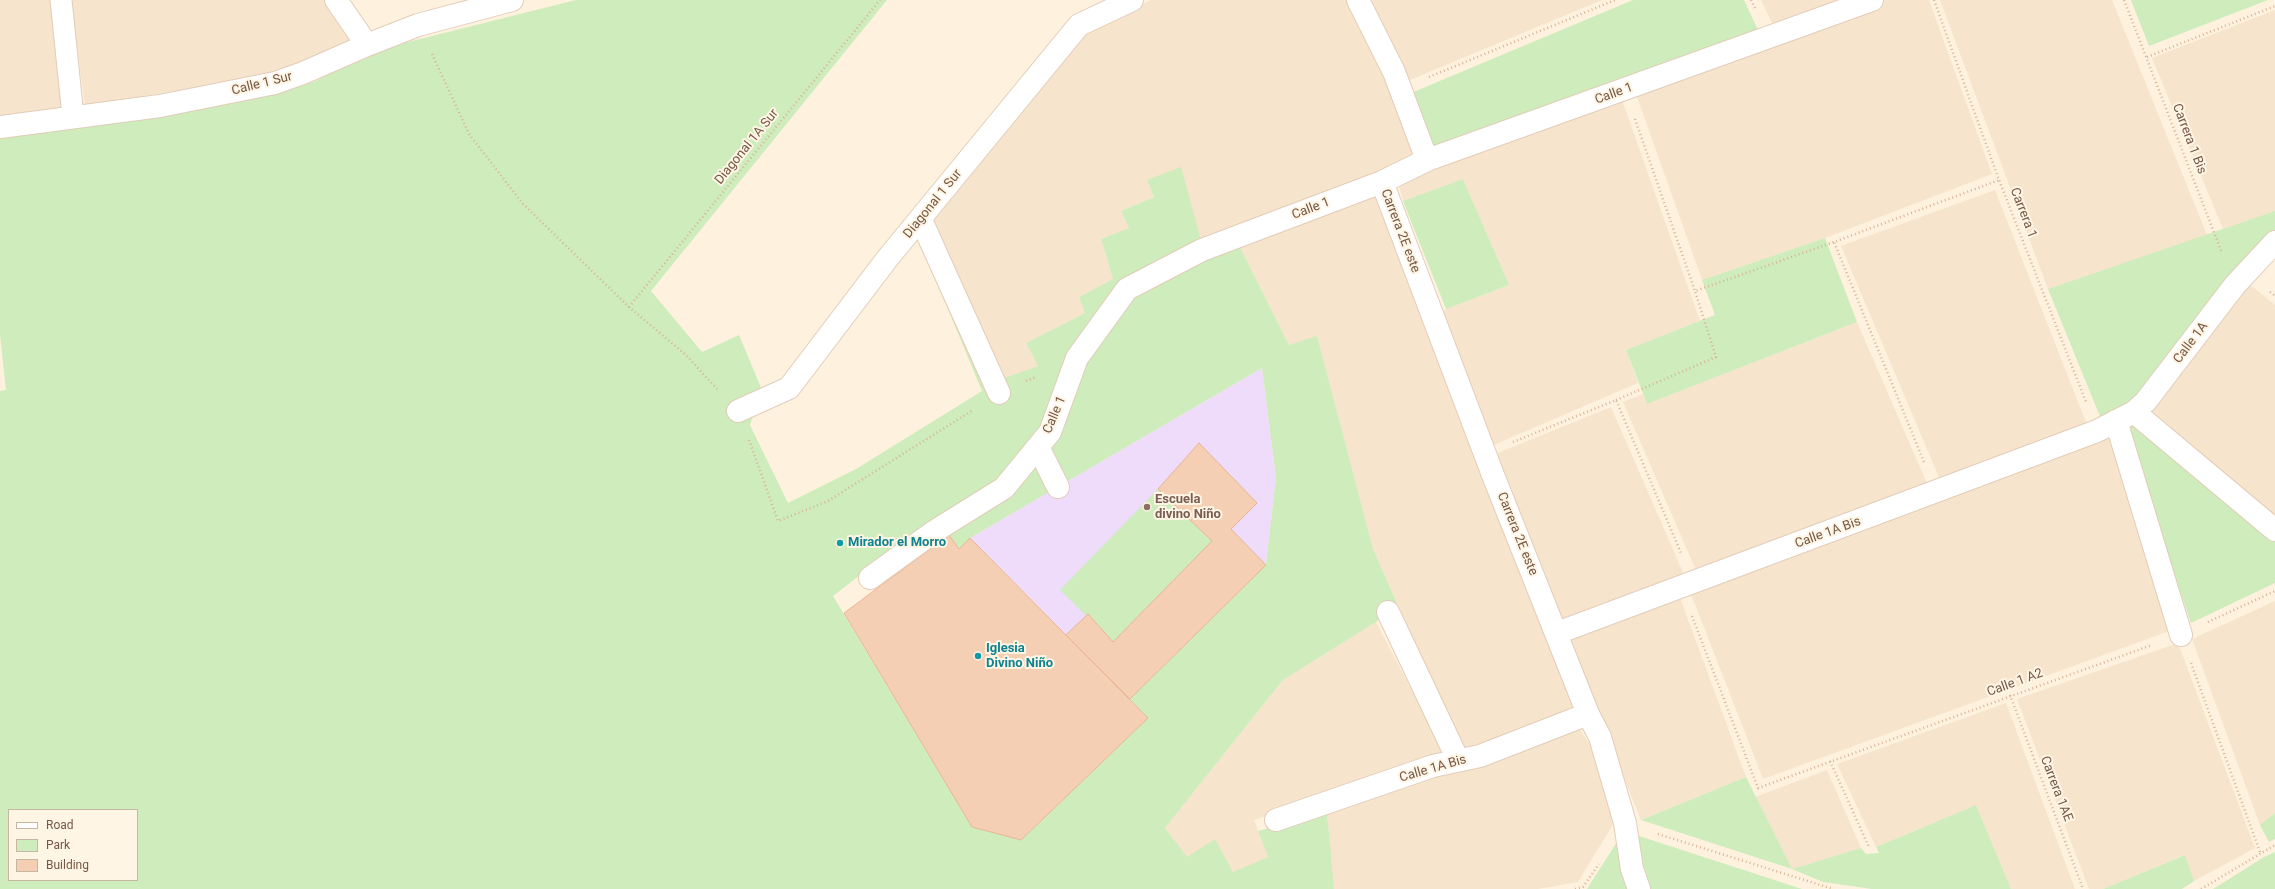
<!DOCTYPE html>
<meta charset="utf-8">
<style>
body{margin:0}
#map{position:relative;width:2275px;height:889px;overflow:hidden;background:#fef2de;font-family:Roboto,sans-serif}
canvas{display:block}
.legend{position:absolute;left:8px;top:809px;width:130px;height:72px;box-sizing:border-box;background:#fff5e5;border:1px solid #c8b6a5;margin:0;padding:5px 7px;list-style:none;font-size:12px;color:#755745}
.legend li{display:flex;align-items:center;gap:8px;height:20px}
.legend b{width:20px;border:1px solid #c8b6a5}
</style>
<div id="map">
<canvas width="2275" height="889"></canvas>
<ul class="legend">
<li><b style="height:5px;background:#fff"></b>Road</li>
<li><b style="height:11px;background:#ceecbc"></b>Park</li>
<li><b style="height:11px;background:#f5cfb3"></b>Building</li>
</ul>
</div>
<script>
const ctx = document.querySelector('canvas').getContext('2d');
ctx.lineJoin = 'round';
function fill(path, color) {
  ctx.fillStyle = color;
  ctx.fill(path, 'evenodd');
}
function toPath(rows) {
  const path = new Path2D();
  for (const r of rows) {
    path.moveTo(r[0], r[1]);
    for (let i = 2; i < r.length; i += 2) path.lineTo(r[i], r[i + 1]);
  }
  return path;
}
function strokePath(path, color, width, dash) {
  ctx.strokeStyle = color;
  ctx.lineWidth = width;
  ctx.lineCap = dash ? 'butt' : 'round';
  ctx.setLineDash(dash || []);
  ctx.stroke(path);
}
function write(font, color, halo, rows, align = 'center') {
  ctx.font = font + ' Roboto,sans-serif';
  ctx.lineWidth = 4;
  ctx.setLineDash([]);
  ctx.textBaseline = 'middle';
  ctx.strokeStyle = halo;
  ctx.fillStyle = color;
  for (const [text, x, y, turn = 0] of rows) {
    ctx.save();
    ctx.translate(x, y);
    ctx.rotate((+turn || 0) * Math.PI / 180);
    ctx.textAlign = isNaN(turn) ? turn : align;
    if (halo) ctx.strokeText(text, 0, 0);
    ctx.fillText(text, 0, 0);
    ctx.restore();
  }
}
const residential = toPath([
 [0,0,50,0,63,109,0,118],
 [71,0,327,0,355,40,275,74,85,106],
 [1151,0,1353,0,1420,157,1202,244,1147,180,1154,197,1121,211,1129,228,1101,239,1113,279,1079,297,1085,313,1026,343,1038,366,1002,380,931,216,1083,32],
 [1364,0,1602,0,1405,82],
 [1761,0,1843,0,1773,25],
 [1886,0,1929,0,1992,174,1825,238,1702,280,1635,91],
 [1940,0,2112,0,2207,235,2048,289],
 [2275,10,2275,211,2223,229,2152,58],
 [1621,97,1700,321,1626,350,1638,383,1489,447,1440,314,1446,309,1509,285,1463,179,1403,201,1398,182],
 [1995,190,2087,425,1941,482,1841,246],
 [1376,194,1579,708,1475,750,1463,750,1373,549,1317,337,1289,345,1239,245],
 [2248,283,2275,305,2275,521,2147,411],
 [1857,322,1929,488,1698,575,1623,402,1643,394,1647,404],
 [1611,407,1685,577,1561,626,1493,455],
 [2112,429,2172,630,1763,779,1691,594],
 [1679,595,1746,777,1641,820,1567,636],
 [2275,601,2275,813,2260,825,2192,639],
 [1376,622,1446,756,1254,820,1268,857,1233,873,1215,840,1187,858,1165,828,1283,680],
 [2178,643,2255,848,2194,881,2184,855,2103,889,2089,889,2017,699],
 [2006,703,2075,889,2011,889,1976,805,1876,847,1837,764],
 [1578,727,1593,749,1615,821,1578,882,1538,889,1333,889,1327,812,1460,769],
 [1827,770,1861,848,1792,869,1755,797]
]);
const education = toPath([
 [1262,368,1276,477,1266,565,1130,699,970,538]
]);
const green = toPath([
 [576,0,887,0,651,291,702,352,739,335,762,390,750,425,788,503,856,469,982,391,920,242,1002,379,1038,366,1026,343,1085,313,1079,297,1113,279,1101,239,1129,228,1121,211,1154,197,1147,180,1181,167,1202,244,1122,285,1040,429,998,483,860,575,833,596,972,827,1021,840,1148,718,1130,699,1266,565,1276,477,1262,368,970,538,959,549,949,535,1009,492,1086,360,1131,295,1203,257,1239,245,1289,345,1317,336,1373,549,1397,603,1376,622,1283,680,1165,828,1187,857,1215,839,1233,872,1268,857,1258,831,1327,812,1334,889,0,889,0,391,6,390,0,335,0,137,279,91,314,82,372,51],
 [9,810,137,810,137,880,9,880],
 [1633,0,1744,0,1759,32,1432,151,1411,93],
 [2131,0,2268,0,2149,46],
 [1463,179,1509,285,1446,309,1403,201],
 [2275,211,2275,232,2132,401,2101,419,2048,289],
 [1825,238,1857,322,1647,404,1626,350,1715,315,1702,280],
 [2134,419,2275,540,2275,583,2191,623,2123,423],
 [1158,489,1212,541,1113,642,1060,590],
 [1746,777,1792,869,1861,848,1866,854,1879,853,1876,847,1976,805,2011,889,1872,889,1823,882,1792,869,1641,820],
 [2275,813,2275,839,2269,842,2260,825],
 [1622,834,1636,889,1587,889],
 [1633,834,1802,889,1651,889],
 [2275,852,2275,889,2213,889,2264,857],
 [2185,855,2194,881,2182,889,2103,889]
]);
const building = toPath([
 [1199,443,1257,503,1231,529,1266,565,1130,699,1066,635,1088,614,1113,642,1212,541,1158,489,1199,443],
 [949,535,959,549,970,538,1148,718,1021,840,972,827,844,613,949,535]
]);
const path = toPath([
 [1751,0,1756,10],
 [1934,0,1999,180,2086,402],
 [2124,0,2222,253],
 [432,54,469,134,523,204,629,307,686,355,717,389],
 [2147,57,2275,6],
 [1429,77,1615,0],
 [1635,119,1695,291,1834,242],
 [2270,292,2275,296],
 [629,307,880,0],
 [1026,381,1036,377],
 [1616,400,1716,357,1695,291],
 [749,440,778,521,828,501,973,410],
 [1513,442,1616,400,1681,553],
 [1924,462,1834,242,1999,180],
 [1692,616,1758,788,2152,645],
 [2208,622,2275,591],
 [2191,663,2260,852],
 [2010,695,2083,889],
 [1830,761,1869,847],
 [1658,834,1833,889],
 [1575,889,1583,887,1599,864],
 [2201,889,2275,845]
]);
const service = toPath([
 [61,0,73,116]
]);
const minor = toPath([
 [336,0,367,45],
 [1358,0,1394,72,1427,160],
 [0,127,160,106,275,83,303,73,367,45,418,25,512,0],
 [1382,182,1493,475,1588,714,1600,737,1625,823,1632,869,1639,889],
 [921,220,999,393],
 [738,411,789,388,887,259,1079,25,1132,0],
 [2134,412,2275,530],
 [2116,421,2181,635],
 [1038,447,1058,487],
 [870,578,935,531,1004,488,1050,432,1077,358,1127,289,1202,250,1382,182,1427,160,1872,0],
 [1388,612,1458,760],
 [1557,633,2097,431,2134,412,2146,401,2235,285,2275,242],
 [1276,820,1433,766,1480,756,1588,714]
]);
const markers = [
 [1147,507,4,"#8d6e63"],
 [840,543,4,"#0f9aa8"],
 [978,656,4,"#0f9aa8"]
];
const streetNames = [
 ["Calle 1 Sur",262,84,-14],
 ["Calle 1",1614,94,-20],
 ["Carrera 1 Bis",2189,139,69],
 ["Diagonal 1A Sur",747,147,-51],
 ["Diagonal 1 Sur",933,204,-51],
 ["Calle 1",1311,209,-21],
 ["Carrera 1",2023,213,69],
 ["Carrera 2E este",1400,231,69],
 ["Calle 1A",2191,343,-53],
 ["Calle 1",1055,415,-67],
 ["Calle 1A Bis",1828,533,-20],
 ["Carrera 2E este",1517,534,68],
 ["Calle 1 A2",2015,683,-20],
 ["Calle 1A Bis",1433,769,-16],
 ["Carrera 1AE",2056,789,69]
];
const educationNames = [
 ["Escuela",1155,500],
 ["divino Niño",1155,515]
];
const cultureNames = [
 ["Mirador el Morro",848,543],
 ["Iglesia",986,649],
 ["Divino Niño",986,664]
];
fill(residential, '#f6e4cc');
fill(education, '#efdbfa');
fill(green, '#ceecbc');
fill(building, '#f5cfb3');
strokePath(building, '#e9b593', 1);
strokePath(service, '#e2cdb9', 23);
strokePath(minor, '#e2cdb9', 24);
strokePath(path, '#d9b297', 2.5, [1, 3]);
strokePath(service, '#fff', 21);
strokePath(minor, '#fff', 22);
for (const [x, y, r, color] of markers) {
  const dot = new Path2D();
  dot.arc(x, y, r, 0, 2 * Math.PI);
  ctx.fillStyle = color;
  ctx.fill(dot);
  strokePath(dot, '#fff5e5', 1.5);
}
write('13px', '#755745', '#fff5e5', streetNames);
write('bold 13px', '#785e54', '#fff5e5', educationNames, 'left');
write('bold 13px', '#0d838f', '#fff5e5', cultureNames, 'left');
</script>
